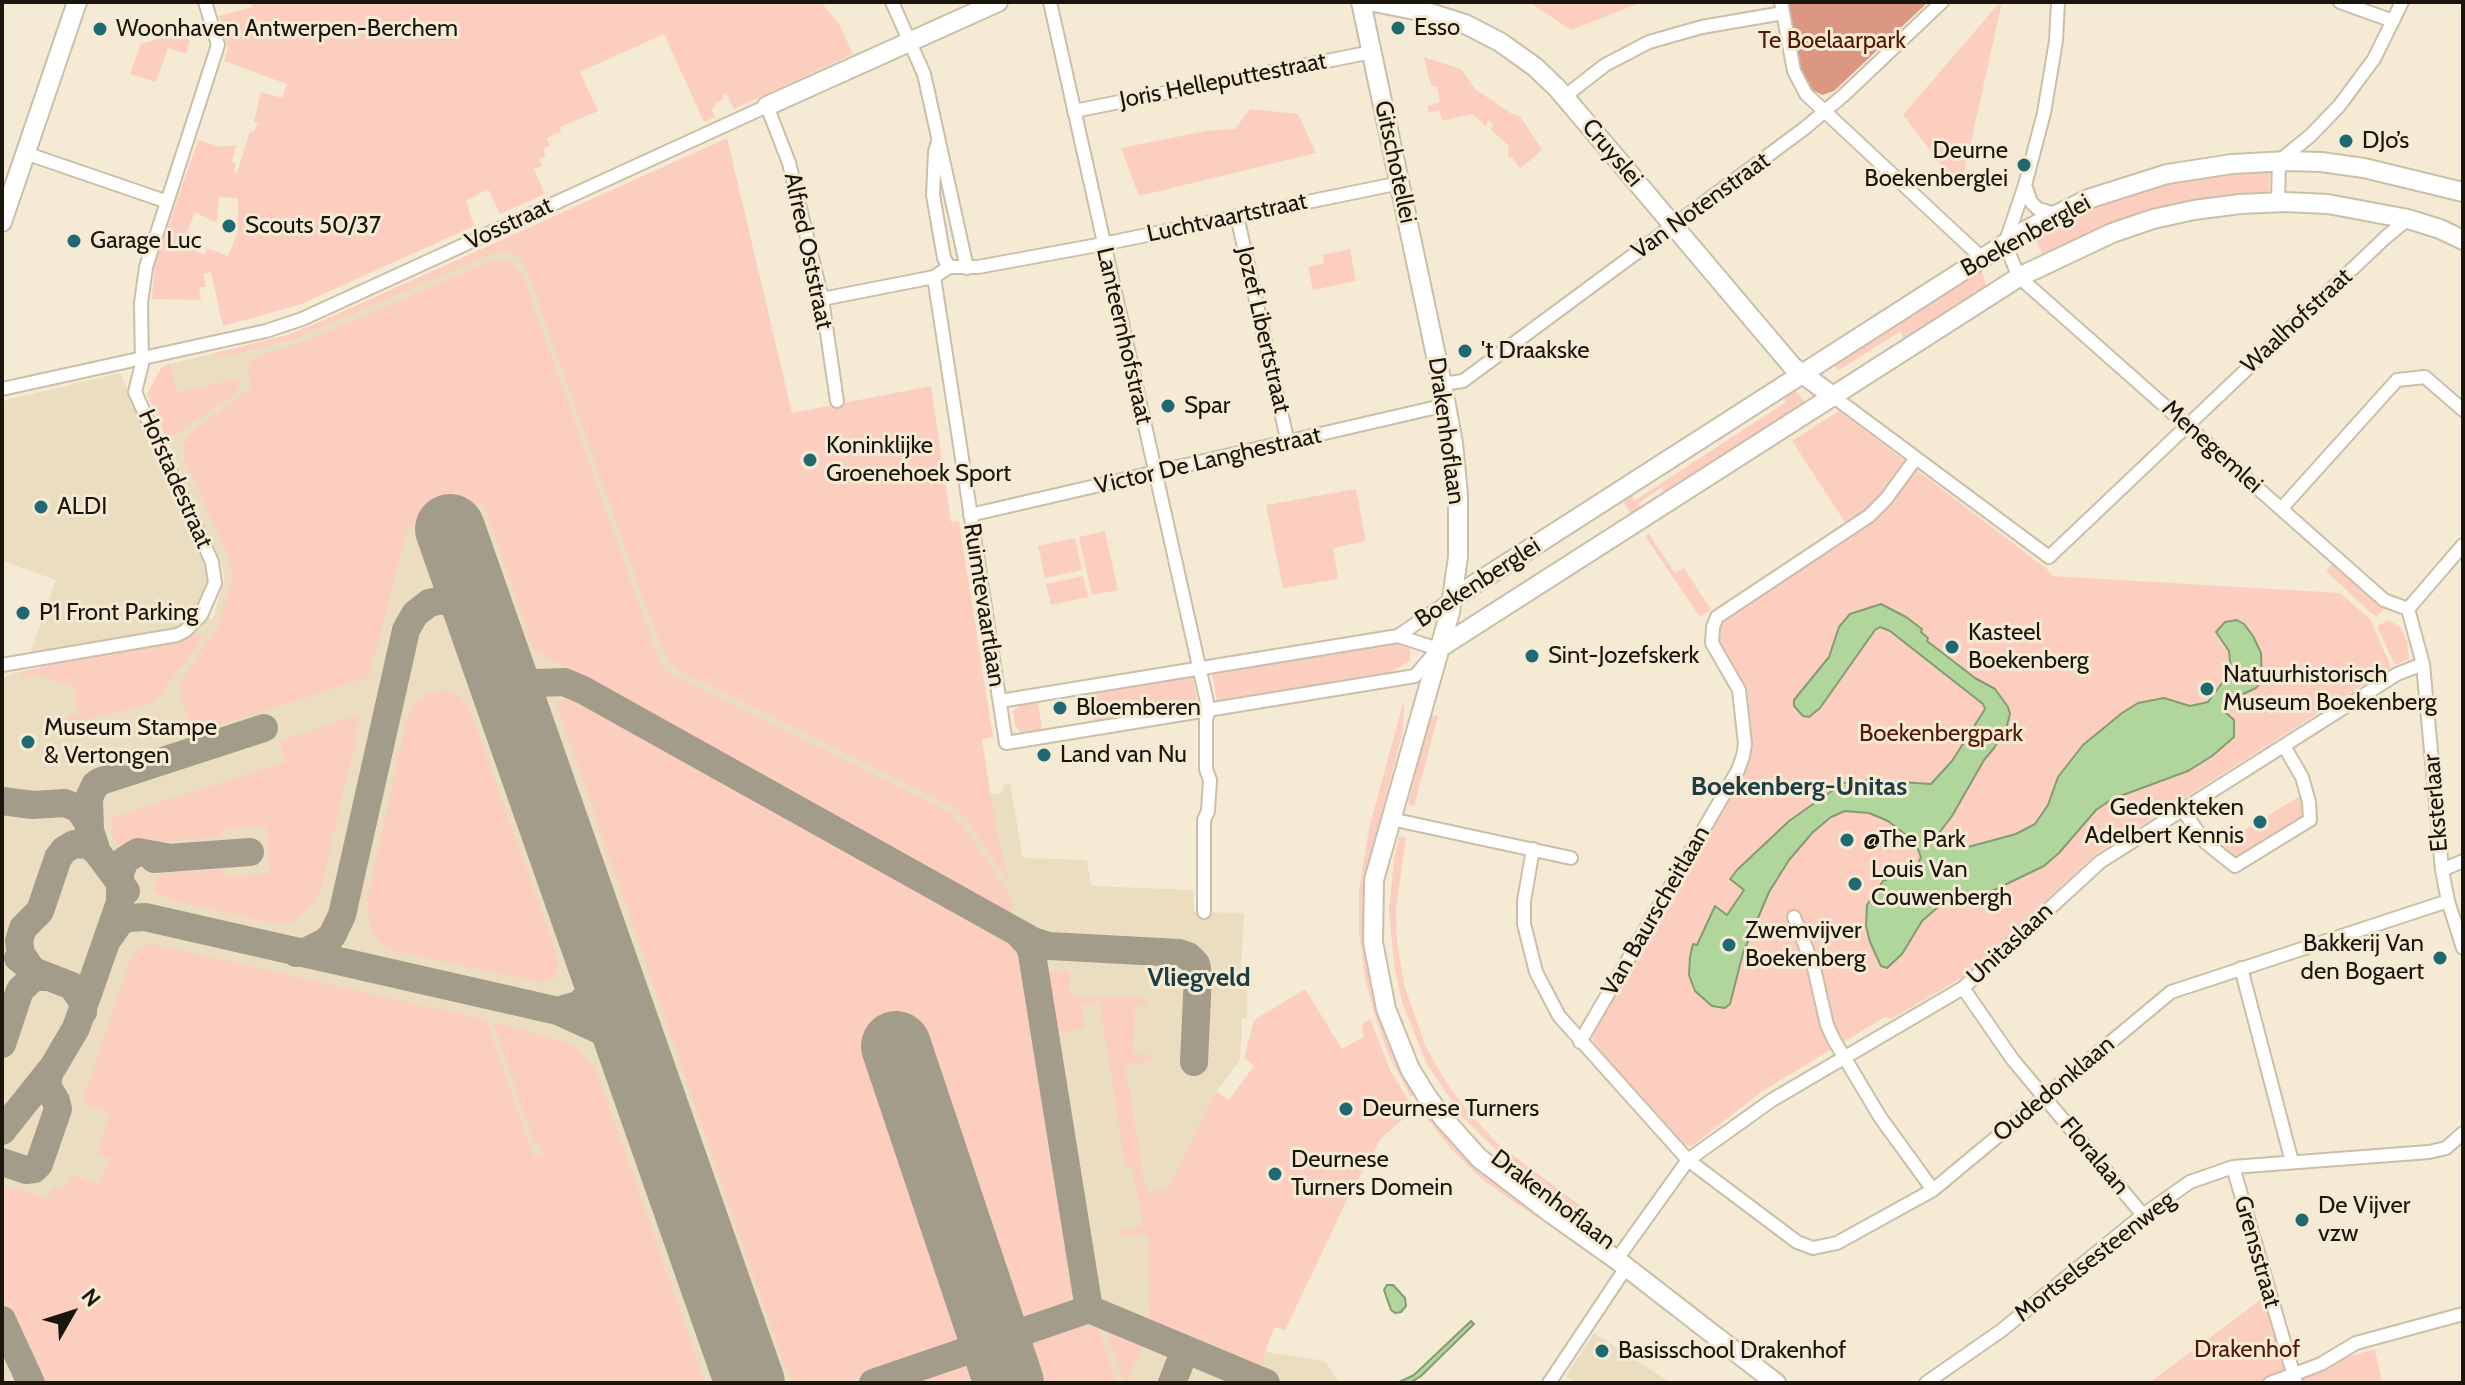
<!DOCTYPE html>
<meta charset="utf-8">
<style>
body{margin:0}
#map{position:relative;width:2465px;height:1385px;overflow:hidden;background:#f5ead3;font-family:Cabin,sans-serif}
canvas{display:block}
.frame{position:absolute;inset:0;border:4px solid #1a160e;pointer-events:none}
.north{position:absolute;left:32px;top:1273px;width:80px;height:80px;-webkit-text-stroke:6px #f5ead3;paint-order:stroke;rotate:51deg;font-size:22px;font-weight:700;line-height:32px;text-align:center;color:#1a160e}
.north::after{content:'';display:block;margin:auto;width:28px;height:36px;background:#1a160e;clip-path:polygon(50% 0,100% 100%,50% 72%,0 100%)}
</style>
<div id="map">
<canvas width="2465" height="1385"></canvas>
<div class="frame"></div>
<div class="north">N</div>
</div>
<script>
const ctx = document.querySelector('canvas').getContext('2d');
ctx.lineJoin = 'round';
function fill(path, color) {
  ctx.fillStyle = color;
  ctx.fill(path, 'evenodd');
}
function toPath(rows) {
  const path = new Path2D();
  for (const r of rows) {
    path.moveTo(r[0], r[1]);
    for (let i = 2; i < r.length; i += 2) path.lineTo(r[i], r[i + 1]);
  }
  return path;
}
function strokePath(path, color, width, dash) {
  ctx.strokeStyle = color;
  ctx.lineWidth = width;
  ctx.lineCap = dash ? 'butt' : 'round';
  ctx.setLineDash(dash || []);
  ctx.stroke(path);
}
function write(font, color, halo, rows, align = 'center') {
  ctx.font = font + ' Cabin,sans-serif';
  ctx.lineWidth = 6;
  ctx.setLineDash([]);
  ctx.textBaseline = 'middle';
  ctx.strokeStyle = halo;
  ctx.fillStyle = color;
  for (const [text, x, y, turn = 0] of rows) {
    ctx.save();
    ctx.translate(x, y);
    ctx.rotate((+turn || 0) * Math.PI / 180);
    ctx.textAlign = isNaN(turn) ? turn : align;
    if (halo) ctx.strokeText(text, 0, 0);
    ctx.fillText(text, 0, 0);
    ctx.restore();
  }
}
const built = toPath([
 [520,240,818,738,994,822,990,794,1002,793,1003,785,1010,784,1023,858,1087,860,1091,886,1193,890,1194,912,1244,913,1241,975,1247,976,1247,1018,1242,1018,1240,1060,1215,1093,1189,1151,1267,1352,1325,1361,1340,1383,2,1383,2,679,13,673,64,663,64,659,168,641,204,619,213,619,224,580,223,568,147,394,165,365,288,335],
 [120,373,204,563,208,577,207,590,193,618,172,632,29,656,56,580,2,561,2,401],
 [1594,1333,1671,1383,1577,1383,1566,1376]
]);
const green = toPath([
 [251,2,821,2,839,24,853,54,734,109,726,93,722,95,724,99,715,103,716,106,711,109,715,117,704,122,664,34,580,72,598,111,560,127,561,132,547,138,550,146,543,149,546,156,539,159,542,166,534,169,545,194,500,214,488,189,466,201,474,226,299,305,223,326,211,272,203,274,206,287,199,287,201,300,152,299,154,268,198,140,221,147,236,145,232,162,236,163,234,172,237,173,250,131,254,132,258,124,254,121,261,92,282,98,287,84,224,61,228,49,219,16,252,7],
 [219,197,238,198,238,232,228,256,207,248,205,254,194,250,196,241,189,239,191,233,187,232,195,212,214,222,217,220],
 [1529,2,1642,2,1571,30],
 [2000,2,2002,2,1963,178,1947,172,1903,115],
 [173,34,190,40,186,54,168,48,156,82,130,74,141,44],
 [1424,57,1461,69,1475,89,1512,114,1520,116,1542,150,1520,169,1512,157,1508,158,1509,146,1491,130,1493,124,1488,120,1486,126,1472,114,1442,121,1439,110,1429,113,1427,106,1440,102,1437,87,1431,85],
 [1250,109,1298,114,1316,153,1139,196,1121,148,1206,131,1235,129],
 [727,138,792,413,931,386,951,522,959,521,993,737,982,739,995,823,1009,882,968,821,955,808,677,670,668,662,642,596,525,265,516,255,504,251,491,254,294,339,218,358,216,353,288,335,313,325],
 [2270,166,2269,198,2226,200,2044,260,2032,230,2125,189],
 [1350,249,1356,281,1313,290,1308,267,1324,264,1323,255],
 [492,261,512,263,522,273,661,666,673,676,949,812,961,824,1006,889,1013,905,1010,913,1001,912,534,650,483,502,408,527,369,677,192,734,180,691,181,680,219,626,233,575,226,551,185,460,183,452,185,440,193,431,251,388,248,367,256,357,306,341],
 [1979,263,1987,287,1904,341,1901,331,1839,370,1830,361],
 [170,363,177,393,240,378,241,383,235,394,167,440,147,394,161,368],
 [1793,387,1807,405,1665,496,1662,487,1639,503,1640,512,1633,517,1621,498,1631,491,1634,501,1786,402,1782,394],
 [1839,411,2047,569,2052,576,2340,593,2370,619,2391,667,2096,854,1963,977,1891,1019,1885,1017,1761,1092,1692,1146,1685,1145,1593,1045,1593,1035,1747,766,1749,703,1740,677,1717,642,1716,634,1722,620,1854,536,1792,441],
 [1356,489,1366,541,1333,548,1338,579,1283,588,1266,505],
 [1105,531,1118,590,1092,595,1079,537],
 [1649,534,1675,573,1684,568,1711,610,1700,617,1645,536],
 [1075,538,1082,570,1045,578,1038,546],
 [2334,562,2385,609,2376,616,2370,612,2326,571],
 [1083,576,1088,597,1051,605,1046,584],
 [2389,620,2401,628,2407,640,2409,659,2395,665,2377,626],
 [191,631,203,638,153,703,69,724,67,717,78,713,74,687,36,675,23,678,21,672],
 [1387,643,1401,644,1410,649,1410,661,1392,671,1392,674,1217,702,1212,673],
 [1193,676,1198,705,1095,722,1090,693],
 [440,689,460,697,470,709,559,962,555,977,551,980,539,982,391,950,384,946,372,933,368,916,368,896,405,726,410,710,417,700],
 [573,698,581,700,1011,944,1022,968,1076,1284,1072,1295,1065,1303,845,1383,794,1383,787,1373,556,702],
 [1404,700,1403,731,1372,849,1365,916,1417,1093,1411,1097,1388,1054,1375,1016,1365,978,1359,932,1359,891,1369,828],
 [1038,702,1042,730,1022,733,1015,726,1013,711,1021,705],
 [361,714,321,888,309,909,290,923,280,925,172,900,153,891,159,874,223,869,225,876,270,873,267,827,221,829,221,837,118,846,112,835,112,818,285,762,280,741],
 [1429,715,1438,716,1414,806,1408,804,1426,733,1422,732],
 [2300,796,2304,816,2236,860,2219,846],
 [1399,836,1406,838,1396,909,1397,941,1404,985,1425,1045,1447,1084,1469,1113,1498,1144,1590,1213,1574,1208,1501,1155,1461,1115,1427,1064,1403,1005,1394,966,1389,910,1394,859],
 [152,944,486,1020,534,1157,543,1154,539,1143,534,1144,493,1022,569,1043,580,1051,595,1069,601,1083,705,1383,43,1383,2,1295,2,1191,15,1188,48,1199,52,1189,67,1185,72,1175,99,1184,109,1158,97,1153,110,1113,82,1102,132,956,140,948],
 [1044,971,1070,971,1069,996,1147,999,1147,1006,1135,1005,1133,1054,1150,1055,1151,1061,1125,1066,1146,1192,1169,1189,1212,1098,1217,1092,1229,1100,1254,1066,1244,1058,1254,1020,1305,989,1342,1049,1364,1037,1362,1024,1370,1019,1390,1070,1414,1110,1381,1138,1347,1200,1285,1330,1274,1327,1259,1370,1150,1325,1148,1236,1120,1236,1119,1231,1143,1226,1132,1166,1125,1165,1100,1002,1081,1005,1085,1028,1055,1034],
 [1423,1103,1543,1213,1539,1219,1484,1181,1451,1149,1418,1107],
 [2267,1295,2291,1373,2375,1349,2382,1383,2149,1383],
 [1088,1325,1099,1329,1117,1383,910,1383,1075,1326],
 [1106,1328,1143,1344,1127,1381,1132,1383,1124,1383]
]);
const forest = toPath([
 [1786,2,1928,2,1834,91,1822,95,1809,88,1802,75]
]);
const water = toPath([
 [1881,604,1906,617,1922,629,1921,632,1928,638,1927,641,1975,678,1995,689,2008,707,2010,714,2006,729,1994,748,1984,760,1952,816,1936,837,1941,847,1968,847,2016,834,2035,824,2048,805,2058,777,2083,745,2122,713,2138,703,2164,698,2190,706,2208,702,2231,671,2229,651,2216,632,2225,622,2237,620,2244,624,2253,636,2261,653,2262,680,2256,688,2241,695,2224,711,2234,720,2234,737,2212,756,2188,771,2112,799,2096,810,2059,853,2044,866,1990,892,1945,901,1922,921,1902,954,1887,968,1881,966,1870,942,1866,926,1867,905,1883,881,1917,866,1921,857,1917,847,1910,838,1888,821,1869,813,1845,811,1831,817,1813,832,1789,860,1769,892,1743,953,1730,1004,1725,1008,1712,1006,1695,991,1689,975,1690,957,1693,944,1697,945,1715,906,1727,915,1744,890,1730,879,1737,870,1789,821,1843,783,1868,780,1931,784,1952,761,1985,709,1983,704,1890,631,1880,627,1875,630,1820,708,1809,717,1803,716,1794,706,1794,700,1829,657,1839,627,1850,614,1881,604],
 [1387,1285,1393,1285,1405,1298,1406,1306,1401,1312,1395,1313,1391,1310,1384,1290,1387,1285],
 [1471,1321,1474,1324,1421,1376,1410,1383,1397,1383,1414,1375,1471,1321]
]);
const taxiway = toPath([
 [521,726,517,708,527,689,536,683,564,682,583,690,1033,941,1049,946,1179,953,1188,956,1196,964,1198,974,1194,1062],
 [2,801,33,805,65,803,79,809,87,821,97,852,126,891],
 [90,831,89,798,95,785,101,781,264,728],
 [154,859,250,852],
 [1019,934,1029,945,1032,954,1089,1309],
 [108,939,120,922,128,918,145,917,558,1011,604,1032,626,1056,643,1079],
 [296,953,307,951,325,942,332,936,342,915,406,630,415,614,429,603,443,600,467,608,484,623],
 [18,958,36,972,72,986,82,1000,83,1012],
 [32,970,21,954,19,941,23,928,40,911,58,858,64,850,74,844,89,845,97,852],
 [558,1011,578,1005,595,990,599,977,599,957],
 [2,1044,20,990,34,977,47,977],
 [2,1131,53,1067,76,1028,120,902,120,873,125,860,138,852,171,858],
 [2,1162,26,1170,34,1169,39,1164,58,1109,56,1101,47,1086,49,1073],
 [2,1320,31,1383],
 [748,1377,751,1383],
 [873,1383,1089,1309,1266,1383],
 [1172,1383,1185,1350]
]);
const runway = toPath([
 [450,529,750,1383],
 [896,1046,1009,1383]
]);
const street = toPath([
 [892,2,924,74,967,268],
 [1050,2,1209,711,1206,719,1206,769,1210,780,1208,811,1204,820,1204,912],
 [1781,2,1794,71,1806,94,1982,258],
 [2058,2,2056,41,2044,113,2025,185,2005,244,2019,277,2384,600,2408,609],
 [2340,2,2393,21],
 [1564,97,1605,65,1649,42,1702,27,1783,13],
 [1074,111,1372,52],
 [938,141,935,152,933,195,944,258,949,267],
 [25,153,165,201],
 [2025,185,2031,202,2038,209,2056,214],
 [2278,202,2279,161,2310,136,2339,106,2374,59,2402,2],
 [1237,216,1288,443],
 [934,277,1006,743,1415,676,1438,649,1398,636],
 [822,299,934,277,949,267,978,267,1103,244,1400,183],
 [1442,384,1463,381,1805,128,1845,94,1942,2],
 [2,389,266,331,302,319,767,106,789,163,822,299,837,401],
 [1834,397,2049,557,2386,237,2408,219],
 [2281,509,2397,380,2425,377,2463,410],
 [970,515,1446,405],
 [2408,609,2423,664,2442,870,2448,901,2463,948],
 [2408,609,2463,545],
 [2,665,177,635,185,631,201,615,215,583,212,562,135,392,142,364,141,303,146,267,218,45,205,2],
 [1000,701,1398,636,1453,598],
 [2182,809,2205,842,2235,866,2310,820,2309,802,2302,777,2284,746],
 [1391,819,1571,858],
 [1533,849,1524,901,1524,924,1536,972,1559,1016,1688,1160,1797,1242,1813,1248,1837,1243,1933,1190,2171,992,2448,901],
 [2442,870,2463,861],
 [1794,917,1814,968,1827,1025,1834,1040,1880,1117,1933,1190],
 [2241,968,2292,1162],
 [1963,988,2013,1060,2143,1215],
 [1580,1042,1738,770,1743,756,1745,744,1739,690,1712,643,1713,627,1717,617,1869,516,1886,499,1916,458],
 [2233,1167,2296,1383],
 [1622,1252,1688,1160,1772,1100,1963,988,2100,862,2397,674,2423,664],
 [1549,1383,1623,1272,1621,1263],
 [1926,1383,2002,1330,2143,1215,2190,1182,2233,1167,2429,1152,2446,1148,2463,1133],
 [2270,1383,2321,1364,2356,1343,2463,1314]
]);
const secondary = toPath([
 [1361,2,1442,384,1453,443,1458,495,1458,557,1450,612,1374,880,1373,942,1386,1009,1410,1069,1426,1095,1443,1118,1479,1158,1552,1214,1621,1263,1776,1383],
 [1374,2,1430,13,1465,24,1500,42,1535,67,1557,88,1793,367,1834,397],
 [767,106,998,2],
 [2,222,77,2],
 [1453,598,2028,229,2088,199,2167,174,2232,164,2288,161,2321,162,2364,168,2463,192],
 [1438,649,2019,277,2112,233,2153,219,2194,210,2240,204,2285,202,2328,204,2408,219,2440,229,2463,240]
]);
const markers = [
 [1398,28,8,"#1f6973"],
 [100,29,8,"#1f6973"],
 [2346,141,8,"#1f6973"],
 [2024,165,8,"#1f6973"],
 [229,226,8,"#1f6973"],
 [74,241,8,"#1f6973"],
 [1465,351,8,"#1f6973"],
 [1168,406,8,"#1f6973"],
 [810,460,8,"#1f6973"],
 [41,507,8,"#1f6973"],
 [23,613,8,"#1f6973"],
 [1952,647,8,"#1f6973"],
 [1532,656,8,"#1f6973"],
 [2207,689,8,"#1f6973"],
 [1060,708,8,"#1f6973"],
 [28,742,8,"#1f6973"],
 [1044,755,8,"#1f6973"],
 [2260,822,8,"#1f6973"],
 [1847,840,8,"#1f6973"],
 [1855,884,8,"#1f6973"],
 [1729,945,8,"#1f6973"],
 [2440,958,8,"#1f6973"],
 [1346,1109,8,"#1f6973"],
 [1275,1174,8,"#1f6973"],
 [2302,1220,8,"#1f6973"],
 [1602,1351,8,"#1f6973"]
];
const poiNames = [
 ["Esso",1414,28],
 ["Woonhaven Antwerpen-Berchem",116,29],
 ["DJo’s",2362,141],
 ["Deurne",2008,151,"right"],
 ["Boekenberglei",2008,179,"right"],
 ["Scouts 50/37",245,226],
 ["Garage Luc",90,241],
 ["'t Draakske",1481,351],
 ["Spar",1184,406],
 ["Koninklijke",826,446],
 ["Groenehoek Sport",826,474],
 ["ALDI",57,507],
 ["P1 Front Parking",39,613],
 ["Kasteel",1968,633],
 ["Boekenberg",1968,661],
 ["Sint-Jozefskerk",1548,656],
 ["Natuurhistorisch",2223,675],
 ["Museum Boekenberg",2223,703],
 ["Bloemberen",1076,708],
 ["Museum Stampe",44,728],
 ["& Vertongen",44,756],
 ["Land van Nu",1060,755],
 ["Gedenkteken",2244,808,"right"],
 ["Adelbert Kennis",2244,836,"right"],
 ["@The Park",1863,840],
 ["Louis Van",1871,870],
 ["Couwenbergh",1871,898],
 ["Zwemvijver",1745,931],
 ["Boekenberg",1745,959],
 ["Bakkerij Van",2424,944,"right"],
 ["den Bogaert",2424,972,"right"],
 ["Deurnese Turners",1362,1109],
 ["Deurnese",1291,1160],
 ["Turners Domein",1291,1188],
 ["De Vijver",2318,1206],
 ["vzw",2318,1234],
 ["Basisschool Drakenhof",1618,1351]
];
const parkNames = [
 ["Te Boelaarpark",1832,41],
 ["Boekenbergpark",1941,734],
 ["Drakenhof",2247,1350]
];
const streetNames = [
 ["Joris Helleputtestraat",1223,81,-11],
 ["Cruyslei",1612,153,50],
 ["Gitschotellei",1395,162,78],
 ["Van Notenstraat",1701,206,-36],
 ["Luchtvaartstraat",1227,218,-12],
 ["Vosstraat",509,224,-25],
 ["Boekenberglei",2026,236,-29],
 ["Alfred Oststraat",808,251,78],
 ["Waalhofstraat",2297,321,-43],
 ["Jozef Libertstraat",1263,330,77],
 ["Lanteernhofstraat",1124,336,77],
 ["Drakenhoflaan",1446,431,82],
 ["Menegemlei",2212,447,42],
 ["Victor De Langhestraat",1208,461,-13],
 ["Hofstadestraat",175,479,66],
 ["Boekenberglei",1478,583,-33],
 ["Ruimtevaartlaan",984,605,81],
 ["Eksterlaar",2436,803,-95],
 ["Van Baurscheitlaan",1656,911,-60],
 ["Unitaslaan",2010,944,-43],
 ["Oudedonklaan",2054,1089,-40],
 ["Floralaan",2094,1156,50],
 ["Drakenhoflaan",1553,1200,37],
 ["Grensstraat",2257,1252,74],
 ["Mortselsesteenweg",2095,1257,-38]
];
const neighbourhoodNames = [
 ["Boekenberg-Unitas",1799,787],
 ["Vliegveld",1199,978]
];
fill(built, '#ebddbf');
fill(green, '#fccec0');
fill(forest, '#db9782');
fill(water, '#b0d69c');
strokePath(water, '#839c71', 2);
strokePath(taxiway, '#a49c8a', 28);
strokePath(runway, '#a49c8a', 70);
strokePath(street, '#cabfa8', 16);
strokePath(secondary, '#cabfa8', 22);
strokePath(street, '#fff', 12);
strokePath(secondary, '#fff', 18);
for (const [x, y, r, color] of markers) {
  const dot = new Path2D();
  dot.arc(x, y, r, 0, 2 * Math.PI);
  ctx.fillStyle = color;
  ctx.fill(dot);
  strokePath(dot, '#f5ead3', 3);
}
write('24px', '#1a160e', '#f5ead3', poiNames, 'left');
write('24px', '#541703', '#f5ead3', parkNames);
write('24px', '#1a160e', '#f5ead3', streetNames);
write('bold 26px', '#1c3e43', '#f5ead3', neighbourhoodNames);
</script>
